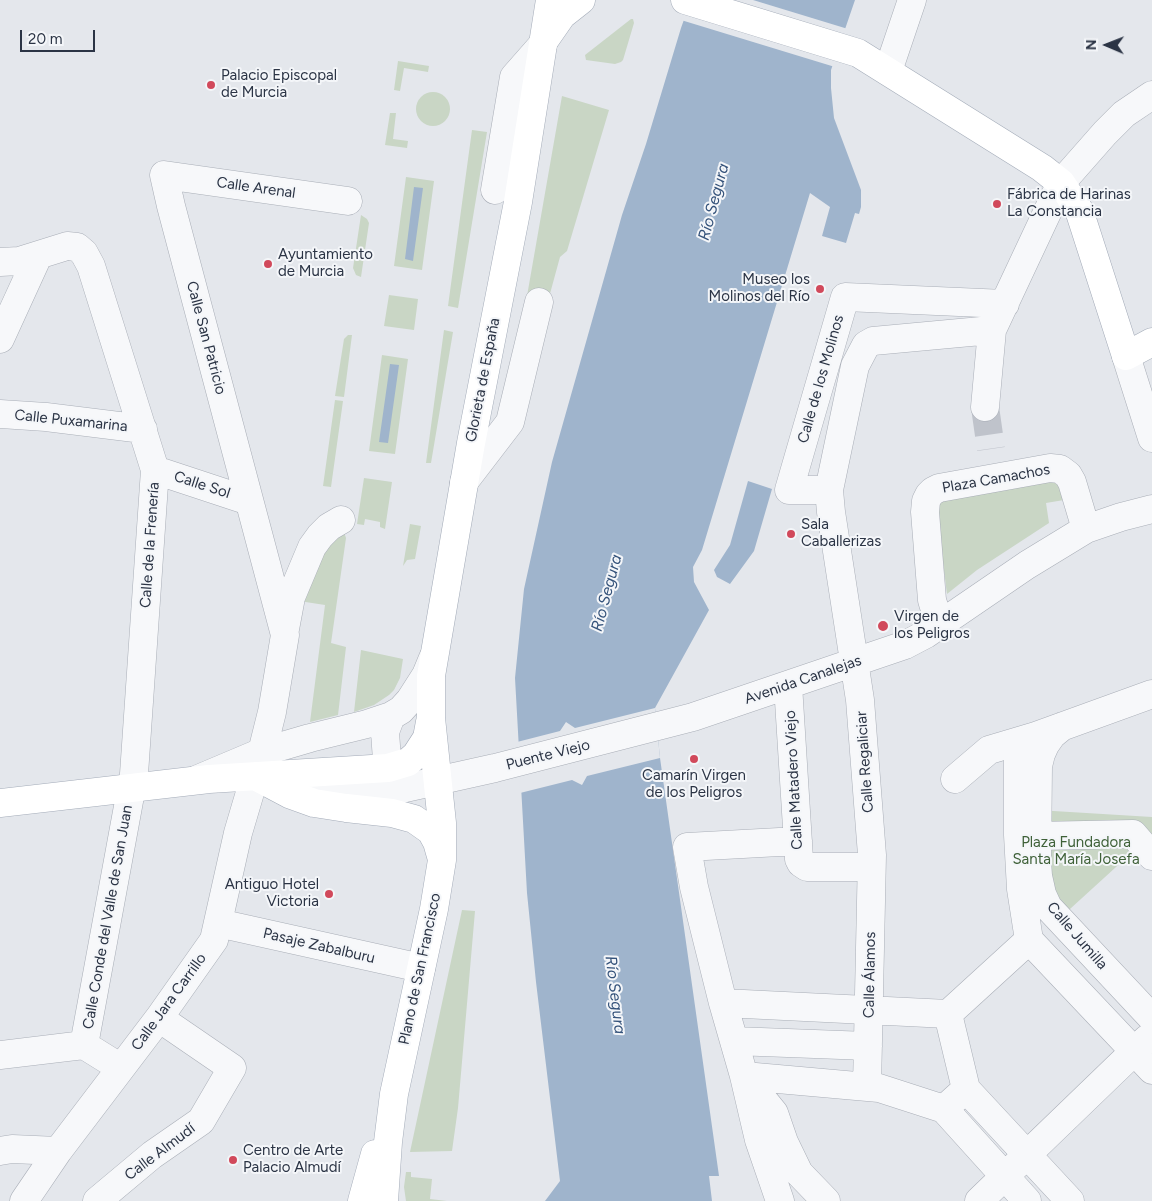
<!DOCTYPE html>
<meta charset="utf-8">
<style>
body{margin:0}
#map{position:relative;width:1152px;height:1201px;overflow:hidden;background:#e4e7ec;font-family:Figtree,sans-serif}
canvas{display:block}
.north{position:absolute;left:1082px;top:20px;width:50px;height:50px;-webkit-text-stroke:4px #f4f6f9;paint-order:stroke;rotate:271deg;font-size:14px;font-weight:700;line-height:20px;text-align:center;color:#2b3445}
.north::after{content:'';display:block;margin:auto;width:18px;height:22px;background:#2b3445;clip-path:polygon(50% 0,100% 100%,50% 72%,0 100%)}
.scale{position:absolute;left:20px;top:30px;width:75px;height:22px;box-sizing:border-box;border:2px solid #2b3445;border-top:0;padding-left:6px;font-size:15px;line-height:18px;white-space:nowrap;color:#2b3445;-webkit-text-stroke:4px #f4f6f9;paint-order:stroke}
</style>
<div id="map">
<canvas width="1152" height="1201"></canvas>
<div class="north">N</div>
<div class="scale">20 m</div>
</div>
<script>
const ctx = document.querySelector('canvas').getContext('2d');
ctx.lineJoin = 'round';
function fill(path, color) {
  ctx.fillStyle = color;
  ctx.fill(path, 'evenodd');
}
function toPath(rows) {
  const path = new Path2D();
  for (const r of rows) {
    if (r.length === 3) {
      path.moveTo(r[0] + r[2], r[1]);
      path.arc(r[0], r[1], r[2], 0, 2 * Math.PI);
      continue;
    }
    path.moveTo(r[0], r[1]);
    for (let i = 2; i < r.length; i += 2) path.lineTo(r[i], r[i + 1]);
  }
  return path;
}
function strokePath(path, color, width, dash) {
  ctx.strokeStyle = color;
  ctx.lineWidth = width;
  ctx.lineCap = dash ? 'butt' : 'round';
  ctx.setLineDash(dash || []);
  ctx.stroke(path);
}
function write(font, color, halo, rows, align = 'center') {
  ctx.font = font + ' Figtree,sans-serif';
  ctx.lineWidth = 4;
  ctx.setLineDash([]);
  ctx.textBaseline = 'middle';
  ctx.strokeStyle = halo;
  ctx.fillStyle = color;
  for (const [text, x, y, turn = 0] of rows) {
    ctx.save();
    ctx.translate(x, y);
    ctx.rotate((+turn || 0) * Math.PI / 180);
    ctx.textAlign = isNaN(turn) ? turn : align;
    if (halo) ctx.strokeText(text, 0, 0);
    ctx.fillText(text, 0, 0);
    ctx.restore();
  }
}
const green = toPath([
 [631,19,633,19,634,23,623,60,621,62,615,64,586,60,585,55],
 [398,61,429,66,428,72,404,68,400,91,394,90],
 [433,109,17],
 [562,96,609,110,567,251,560,257,548,301,527,296],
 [390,113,396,113,393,139,408,141,407,148,385,145],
 [472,130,487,132,458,308,448,306],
 [406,177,434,181,422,270,394,266],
 [361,215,367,219,369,223,361,277,356,275,353,268],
 [389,295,418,299,414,330,384,326],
 [444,330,453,332,431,463,426,463],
 [348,335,352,335,344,397,335,396,344,339],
 [382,355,408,359,395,454,369,451],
 [335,400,343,401,331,487,323,486],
 [364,478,392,482,385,529,380,527,380,522,365,519,364,525,357,524],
 [1051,480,1062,488,1064,500,1046,503,1049,523,977,570,947,594,936,509,942,499],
 [410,524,421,526,415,559,407,560,403,566],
 [343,529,346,538,331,643,346,647,338,715,310,722,325,605,299,601,317,555],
 [361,650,403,659,400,678,394,690,389,695,374,705,354,712],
 [1037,810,1152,817,1152,862,1138,847,1059,919],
 [462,910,475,911,458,1108,452,1151,410,1152],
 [406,1172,411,1172,411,1177,432,1179,430,1199,447,1201,406,1201,404,1187]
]);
const water = toPath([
 [691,0,855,0,831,70,831,88,834,118,861,190,861,207,859,214,855,213,846,243,822,236,830,207,810,193,702,550,693,567,694,582,709,610,655,708,660,758,719,1176,709,1176,712,1201,545,1201,560,1181,536,982,527,893,515,678,524,589,552,462,622,215,646,144,681,28],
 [414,187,423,188,413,261,405,259],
 [390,364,399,365,388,443,379,442],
 [748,481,772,489,754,551,730,584,717,577,714,570,730,545]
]);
const pier = toPath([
 [689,0,753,0,848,29,835,67,681,20],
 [655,708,660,758,587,776,582,785,572,780,520,793,517,742,560,731,566,722,575,728]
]);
const minorTunnel = toPath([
 [985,407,991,449]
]);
const minor = toPath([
 [888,71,912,0],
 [495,190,514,77,543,44],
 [0,262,19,261,67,246,77,247,84,253,91,266,155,470,134,774,84,1045],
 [0,339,38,256],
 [1126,356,1152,438],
 [985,407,992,330],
 [0,414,46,417,143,429],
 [155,470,249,501],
 [464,482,510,422,539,302],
 [829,490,789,490,845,297,1005,304],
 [943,623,935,610,932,600,925,512,926,501,929,495,933,491,939,488,1050,468,1060,469,1068,475,1072,482,1086,529],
 [285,629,291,597,312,547,320,536,329,527,341,520],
 [788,685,799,859,801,863,807,867,861,867,871,862],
 [391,716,385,732,387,760,389,773,393,779,401,785],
 [1063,726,1052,735,1045,745,1041,754,1038,766,1037,861,1038,876,1042,894,1048,907,1152,1018],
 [1018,742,1018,835,1021,889,1029,940,1152,1070],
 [198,779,262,752,310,738,367,724,391,716,401,710,410,700,426,675,433,658],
 [955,779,989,750,1036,736,1152,694],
 [302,794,373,792,405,788,495,768,693,717,905,645,926,634,1027,565,1086,529,1121,517,1152,509],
 [1018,835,1037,836,1133,834,1152,856],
 [218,923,421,968],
 [723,1003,948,1014],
 [734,1041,868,1046],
 [0,1055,84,1045,121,1068],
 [744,1076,879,1088,944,1109,1027,1201],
 [748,1081,774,1113,784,1142,799,1173,826,1201],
 [867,1087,872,855,860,700,831,512,829,490,855,366,866,345,873,341,992,330,1061,183,1105,133,1124,114,1152,95],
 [966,1089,1070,1201],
 [944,1109,966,1089,948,1014,1029,940],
 [0,1151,12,1149,58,1151],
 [24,1201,58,1151,159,1018,214,940,238,833,262,752,272,712,285,635,171,206,164,175,348,201],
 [97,1201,152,1155,201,1121,232,1068,159,1018],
 [780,1201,759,1140,744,1076,723,1003,694,887,687,847,798,841],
 [979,1201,1147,1039]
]);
const major = toPath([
 [685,0,858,53,1042,168,1061,183,1079,210,1126,356,1152,342],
 [546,38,562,15,581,0],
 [255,776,289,794,314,803,346,808,392,813,414,819,431,831,437,842,441,856],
 [0,803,209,779,388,768,408,762,416,755,427,738,430,722],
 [362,1201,375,1154],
 [384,1201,388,1142,394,1094,434,909,442,860,442,823,431,718,431,676,471,443,518,202,550,0]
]);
const markers = [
 [211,85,5,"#d1495b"],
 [997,204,5,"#d1495b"],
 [268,264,5,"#d1495b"],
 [820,289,5,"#d1495b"],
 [791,534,5,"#d1495b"],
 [883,626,6,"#d1495b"],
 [694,759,5,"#d1495b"],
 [329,894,5,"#d1495b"],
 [233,1160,5,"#d1495b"]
];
const poiNames = [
 ["Palacio Episcopal",221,76],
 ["de Murcia",221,93],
 ["Fábrica de Harinas",1007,195],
 ["La Constancia",1007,212],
 ["Ayuntamiento",278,255],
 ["de Murcia",278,272],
 ["Museo los",810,280,"right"],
 ["Molinos del Río",810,297,"right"],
 ["Sala",801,525],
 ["Caballerizas",801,542],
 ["Virgen de",894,617],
 ["los Peligros",894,634],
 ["Camarín Virgen",694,776,"center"],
 ["de los Peligros",694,793,"center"],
 ["Antiguo Hotel",319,885,"right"],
 ["Victoria",319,902,"right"],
 ["Centro de Arte",243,1151],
 ["Palacio Almudí",243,1168]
];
const streetNames = [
 ["Calle Arenal",256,188,8],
 ["Calle San Patricio",206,338,75],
 ["Calle de los Molinos",821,379,-74],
 ["Glorieta de España",483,380,-79],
 ["Calle Puxamarina",71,421,6],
 ["Plaza Camachos",996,479,-10],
 ["Calle Sol",202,485,18],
 ["Calle de la Frenería",150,545,-86],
 ["Avenida Canalejas",803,680,-19],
 ["Puente Viejo",548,755,-14],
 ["Calle Regaliciar",865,762,-94],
 ["Calle Matadero Viejo",794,780,-93],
 ["Calle Conde del Valle de San Juan",108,917,-80],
 ["Calle Jumilla",1077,936,49],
 ["Pasaje Zabalburu",319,946,13],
 ["Plano de San Francisco",420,969,-78],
 ["Calle Álamos",870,975,-89],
 ["Calle Jara Carrillo",169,1002,-54],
 ["Calle Almudí",160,1152,-37]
];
const parkNames = [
 ["Plaza Fundadora",1076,843],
 ["Santa María Josefa",1076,860]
];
const waterNames = [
 ["Río Segura",714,202,-75],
 ["Río Segura",607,593,-75],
 ["Río Segura",615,995,83]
];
fill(green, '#c9d6c5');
fill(water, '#9fb4cc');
fill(pier, '#e4e7ec');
strokePath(minorTunnel, '#bfc3cb', 28, [28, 14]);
strokePath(minor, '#a9aeb7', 29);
strokePath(major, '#a3abb8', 29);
strokePath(minor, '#f7f8fa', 28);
strokePath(major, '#fff', 28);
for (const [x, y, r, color] of markers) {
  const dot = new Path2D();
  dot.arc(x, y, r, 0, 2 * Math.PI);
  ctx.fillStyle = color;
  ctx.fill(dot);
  strokePath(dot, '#f4f6f9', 2);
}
write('15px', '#2b3445', '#f4f6f9', poiNames, 'left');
write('15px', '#2b3445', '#f4f6f9', streetNames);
write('15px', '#3f6138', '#f4f6f9', parkNames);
write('italic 16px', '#34527a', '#f4f6f9', waterNames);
</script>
